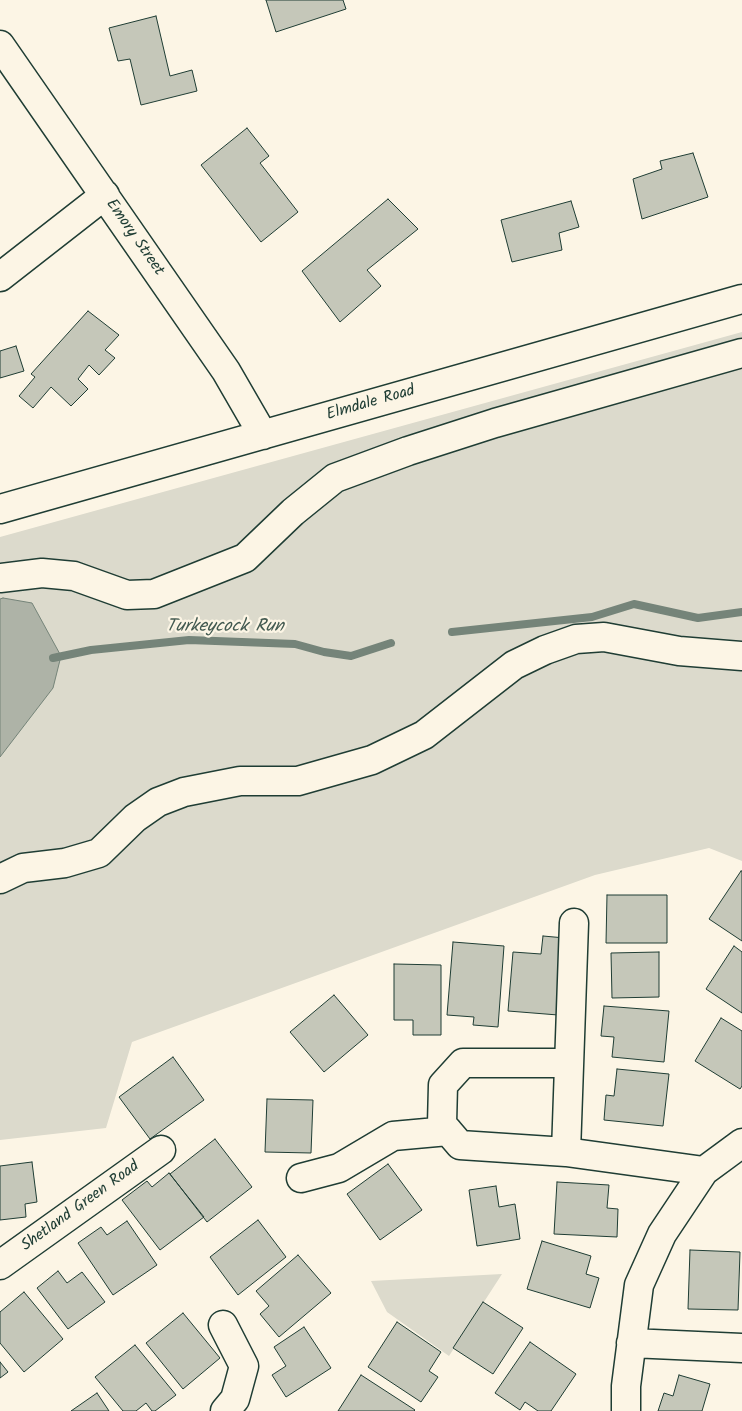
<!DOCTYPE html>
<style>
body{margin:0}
canvas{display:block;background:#fcf5e5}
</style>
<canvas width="742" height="1411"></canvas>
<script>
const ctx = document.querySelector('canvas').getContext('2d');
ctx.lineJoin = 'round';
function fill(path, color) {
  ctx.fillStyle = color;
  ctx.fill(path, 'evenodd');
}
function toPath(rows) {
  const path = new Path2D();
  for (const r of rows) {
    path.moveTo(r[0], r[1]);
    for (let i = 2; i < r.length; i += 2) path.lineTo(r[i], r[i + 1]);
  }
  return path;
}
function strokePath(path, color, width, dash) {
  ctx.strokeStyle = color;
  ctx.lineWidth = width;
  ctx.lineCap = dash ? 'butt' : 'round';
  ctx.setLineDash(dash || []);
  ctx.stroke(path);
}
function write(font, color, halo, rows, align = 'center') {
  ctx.font = font + ' Kalam,sans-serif';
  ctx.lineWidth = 4.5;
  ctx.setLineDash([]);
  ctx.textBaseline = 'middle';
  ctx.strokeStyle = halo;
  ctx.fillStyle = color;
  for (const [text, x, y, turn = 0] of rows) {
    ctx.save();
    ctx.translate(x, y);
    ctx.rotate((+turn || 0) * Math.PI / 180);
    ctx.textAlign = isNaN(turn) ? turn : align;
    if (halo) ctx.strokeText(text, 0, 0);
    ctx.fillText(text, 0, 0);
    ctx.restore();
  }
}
const green = toPath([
 [742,332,742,861,709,848,595,875,132,1042,106,1128,0,1140,0,537],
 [502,1274,449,1356,387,1312,371,1281]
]);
const water = toPath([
 [3,598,32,603,61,656,53,688,0,757,0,599,3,598]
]);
const stream = toPath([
 [452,632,592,617,634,604,698,618,742,612],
 [53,658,91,650,189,640,295,644,324,652,351,656,391,643]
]);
const building = toPath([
 [266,0,343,0,346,9,276,32,266,0],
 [156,16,170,76,192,70,197,91,141,105,130,59,118,61,109,28,156,16],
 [247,128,269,156,260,163,298,212,261,242,201,165,247,128],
 [693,153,708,197,642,219,633,179,662,169,660,161,693,153],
 [388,199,418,229,367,270,381,286,340,322,302,271,388,199],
 [571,201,579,227,559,233,562,250,512,262,501,220,571,201],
 [88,311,119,335,105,350,115,358,99,375,89,365,78,379,88,389,71,406,51,387,33,408,19,396,35,377,31,374,88,311],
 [16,346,24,371,0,378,0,351,16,346],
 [741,871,742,871,742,941,709,919,741,871],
 [607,895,667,895,667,943,606,943,607,895],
 [543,936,565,938,558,1015,508,1011,513,952,541,954,543,936],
 [453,942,504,946,498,1027,473,1025,474,1017,447,1015,453,942],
 [734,946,742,952,742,1013,706,989,734,946],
 [659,952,659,997,612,998,611,953,659,952],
 [394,964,441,965,441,1035,413,1035,413,1020,394,1020,394,964],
 [334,995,368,1035,324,1072,290,1032,334,995],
 [604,1006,669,1011,664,1062,612,1057,614,1037,601,1036,604,1006],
 [721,1018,742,1031,742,1086,740,1089,695,1061,721,1018],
 [173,1057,204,1100,150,1139,119,1097,173,1057],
 [617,1069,669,1074,663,1126,604,1120,606,1095,614,1096,617,1069],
 [267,1099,313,1100,311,1153,265,1152,267,1099],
 [215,1139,252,1187,207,1222,170,1174,215,1139],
 [32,1162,37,1202,25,1204,26,1217,0,1220,0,1166,32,1162],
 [388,1164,422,1210,380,1240,347,1194,388,1164],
 [169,1173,204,1217,160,1250,122,1200,147,1181,152,1187,169,1173],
 [557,1182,609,1185,607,1208,618,1209,617,1237,554,1234,557,1182],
 [496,1186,499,1207,515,1204,520,1239,477,1246,469,1190,496,1186],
 [258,1220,286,1257,238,1295,210,1257,258,1220],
 [127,1221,157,1265,113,1295,78,1243,101,1227,107,1235,127,1221],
 [542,1241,591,1256,586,1274,599,1278,590,1308,527,1289,542,1241],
 [690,1250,740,1252,738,1310,688,1309,690,1250],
 [298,1255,331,1293,279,1337,260,1314,269,1306,256,1291,298,1255],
 [58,1271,67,1283,82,1272,105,1302,68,1329,37,1288,58,1271],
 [24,1292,63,1339,24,1372,0,1343,0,1312,24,1292],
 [483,1302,523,1328,493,1374,453,1348,483,1302],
 [183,1313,220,1358,183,1389,146,1343,183,1313],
 [397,1322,441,1352,429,1371,438,1377,421,1402,368,1367,397,1322],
 [304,1327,331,1368,286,1397,272,1375,286,1366,274,1347,304,1327],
 [530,1342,576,1374,551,1411,538,1411,525,1402,520,1410,495,1393,530,1342],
 [135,1345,176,1395,155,1411,152,1411,146,1403,136,1411,123,1411,95,1377,135,1345],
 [0,1362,8,1372,0,1378,0,1362],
 [361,1375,415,1410,414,1411,338,1411,361,1375],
 [679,1375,710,1384,702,1411,658,1411,664,1393,673,1396,679,1375],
 [97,1393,109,1411,71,1411,97,1393]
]);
const minor = toPath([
 [0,45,226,371,263,435],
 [0,277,105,195],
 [0,509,742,299],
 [0,578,42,573,74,576,127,595,154,594,245,558,293,512,335,478,408,451,495,423,742,353],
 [0,879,23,868,65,863,99,853,135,818,158,802,184,792,240,781,298,781,372,760,424,735,514,665,545,650,576,639,604,637,679,651,742,656],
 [569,1063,463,1063,443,1085,442,1124,460,1145,566,1152,704,1171],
 [566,1152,574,923],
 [301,1178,339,1168,393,1136,448,1131],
 [0,1265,161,1150],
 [223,1325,244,1366,235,1399,225,1411],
 [631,1343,742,1348],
 [626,1411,626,1386,639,1285,662,1234,704,1171,742,1143]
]);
const streetNames = [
 ["Emory Street",134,238,55],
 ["Elmdale Road",371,404,-16],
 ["Shetland Green Road",81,1207,-36]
];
const waterNames = [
 ["Turkeycock Run",225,628]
];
fill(green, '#dcdacc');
fill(water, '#aeb3a7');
strokePath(water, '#758479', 1);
strokePath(stream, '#758479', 8);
fill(building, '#c5c7b9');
strokePath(building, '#1f3d34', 1);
strokePath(minor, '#1f3d34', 31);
strokePath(minor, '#fcf5e5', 28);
write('16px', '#1f3d34', '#fcf5e5', streetNames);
write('italic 18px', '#435a51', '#fcf5e5', waterNames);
</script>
